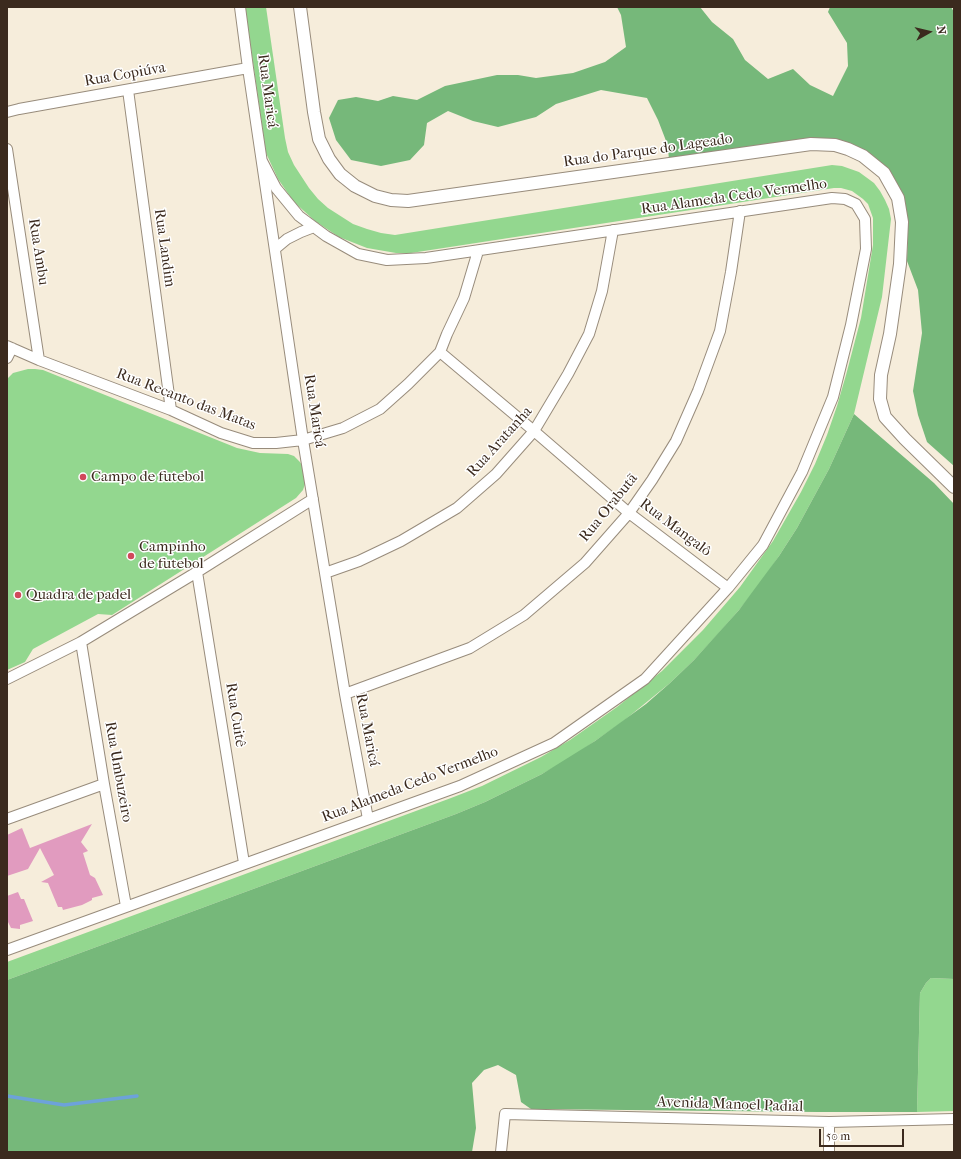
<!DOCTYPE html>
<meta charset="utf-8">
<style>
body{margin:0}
#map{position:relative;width:961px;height:1159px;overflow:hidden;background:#f6eddb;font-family:"IM FELL French Canon",serif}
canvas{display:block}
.frame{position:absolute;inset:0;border:8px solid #3b2a1e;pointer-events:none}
.north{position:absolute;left:909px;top:12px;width:40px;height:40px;-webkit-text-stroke:3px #fff;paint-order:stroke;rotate:82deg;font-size:11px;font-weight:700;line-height:16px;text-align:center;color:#3b2a1e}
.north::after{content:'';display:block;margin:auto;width:14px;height:18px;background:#3b2a1e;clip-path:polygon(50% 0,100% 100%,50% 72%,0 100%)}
.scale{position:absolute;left:819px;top:1129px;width:85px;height:18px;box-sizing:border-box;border:2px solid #3b2a1e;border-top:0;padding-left:5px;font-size:12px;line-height:14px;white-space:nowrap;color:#3b2a1e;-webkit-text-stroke:3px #fff;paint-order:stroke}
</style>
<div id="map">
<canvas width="961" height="1159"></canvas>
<div class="frame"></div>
<div class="north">N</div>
<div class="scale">50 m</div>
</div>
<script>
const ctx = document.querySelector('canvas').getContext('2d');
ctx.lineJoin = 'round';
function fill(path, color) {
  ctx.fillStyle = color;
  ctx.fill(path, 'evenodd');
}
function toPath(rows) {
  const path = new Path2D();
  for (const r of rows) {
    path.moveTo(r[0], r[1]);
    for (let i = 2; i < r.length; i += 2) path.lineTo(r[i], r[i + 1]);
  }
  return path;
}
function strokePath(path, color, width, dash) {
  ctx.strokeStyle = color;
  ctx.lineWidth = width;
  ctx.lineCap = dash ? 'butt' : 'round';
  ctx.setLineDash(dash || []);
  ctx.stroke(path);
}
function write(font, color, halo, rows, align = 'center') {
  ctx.font = font + ' "IM FELL French Canon",serif';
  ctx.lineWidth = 3;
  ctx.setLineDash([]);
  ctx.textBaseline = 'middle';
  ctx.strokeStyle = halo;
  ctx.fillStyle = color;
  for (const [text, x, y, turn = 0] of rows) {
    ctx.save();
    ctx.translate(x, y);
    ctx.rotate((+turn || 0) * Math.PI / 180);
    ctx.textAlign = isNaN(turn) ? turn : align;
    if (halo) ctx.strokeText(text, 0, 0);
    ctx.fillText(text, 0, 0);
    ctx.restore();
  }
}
const green = toPath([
 [245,7,266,7,285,138,288,152,294,165,309,188,318,199,328,208,353,224,367,229,381,233,395,235,832,165,842,166,859,172,874,183,880,191,885,200,889,209,891,219,882,297,854,414,829,469,797,528,779,556,760,584,739,610,717,635,694,660,670,683,621,723,569,759,542,774,485,802,456,814,7,980,7,962,451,798,482,786,541,757,570,740,617,707,662,671,703,630,740,587,773,541,801,492,815,464,827,435,837,406,846,375,861,318,873,245,873,218,868,204,863,199,852,191,841,188,834,188,411,253,396,253,367,248,339,237,315,221,294,202,278,179,266,153],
 [28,369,35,369,43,370,237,448,260,453,288,454,294,456,299,461,303,466,305,484,303,490,296,498,112,615,98,614,33,649,25,662,7,670,7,379,13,373],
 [931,978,954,979,954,1111,917,1112,920,993,926,983]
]);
const forest = toPath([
 [617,7,700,7,712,22,733,39,745,60,768,79,793,69,810,85,833,96,848,66,847,43,828,12,830,7,951,7,954,12,954,466,927,442,918,415,913,391,922,333,918,290,907,261,908,223,899,192,881,166,825,139,669,161,668,146,658,120,647,98,601,90,556,104,536,117,498,127,473,121,448,111,427,123,424,145,410,160,381,166,351,160,336,140,329,118,338,100,356,97,378,101,393,96,417,100,445,86,497,75,518,75,536,78,573,73,605,62,626,47,621,15],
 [854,414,934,483,954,504,954,979,931,978,926,983,920,993,917,1112,817,1112,531,1109,521,1102,516,1075,498,1065,484,1070,472,1083,476,1128,472,1152,7,1152,7,980,456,814,485,802,542,774,595,741,646,704,670,683,694,660,739,610,779,556,797,528,829,469]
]);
const stream = toPath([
 [7,1096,64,1105,137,1096]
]);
const building = toPath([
 [92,824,81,842,88,851,83,853,90,875,95,878,103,895,92,898,92,900,82,905,63,910,62,907,58,907,48,883,41,882,54,875,40,848,28,869,7,876,7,835,22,828,30,848],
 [18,892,21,899,24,899,33,921,20,925,20,929,11,928,7,920,7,896]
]);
const minor = toPath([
 [240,7,248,68,303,440,345,694,368,819],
 [128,90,171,410],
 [7,112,19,109,248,68],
 [7,149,39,360],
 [275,249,287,239,301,232,314,227],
 [7,346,39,360,171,410,221,433,253,443,276,443,303,440,343,428,380,409,408,384,440,352,447,334,464,298,478,251],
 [440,352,534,431,629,513,728,588],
 [7,358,12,348],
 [197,572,244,863],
 [325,573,359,561,401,541,457,508,496,474,534,431,568,374,589,334,602,291,613,230],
 [81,642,104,784,126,906],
 [7,679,81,642,197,572,313,499],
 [345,694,470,648,524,615,585,563,629,513,652,480,676,441,698,391,720,331,731,272,740,211],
 [7,819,104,784],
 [7,950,460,786,554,743,645,679,728,588,763,545,802,472,833,397,851,325,866,249,865,219,856,204,845,199,832,198,426,258,387,260,358,254,326,236,299,216,276,188,262,161],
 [501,1152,505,1114,829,1122,954,1119],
 [829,1152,829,1122]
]);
const tertiary = toPath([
 [300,7,314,112,319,139,329,159,340,174,355,186,375,196,391,200,408,201,811,144,835,145,848,149,863,156,884,173,898,198,902,222,900,264,890,334,881,375,880,399,885,417,905,439,954,487]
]);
const markers = [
 [83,477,4,"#d1495b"],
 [131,556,4,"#d1495b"],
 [18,595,4,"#d1495b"]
];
const streetNames = [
 ["Rua Copiúva",125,75,-10],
 ["Rua Maricá",267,91,82],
 ["Rua do Parque do Lageado",648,151,-8],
 ["Rua Alameda Cedo Vermelho",734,197,-8],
 ["Rua Landim",164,248,82],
 ["Rua Ambu",38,252,81],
 ["Rua Recanto das Matas",186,400,21],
 ["Rua Maricá",314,411,81],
 ["Rua Aratanha",500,442,-48],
 ["Rua Orabutã",609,508,-51],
 ["Rua Mangalô",675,528,37],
 ["Rua Cuitê",235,715,81],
 ["Rua Maricá",367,730,79],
 ["Rua Umbuzeiro",118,772,80],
 ["Rua Alameda Cedo Vermelho",410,785,-21],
 ["Avenida Manoel Padial",730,1105,2]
];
const poiNames = [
 ["Campo de futebol",91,477],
 ["Campinho",139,547],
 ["de futebol",139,564],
 ["Quadra de padel",26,595]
];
fill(green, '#93d78f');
fill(forest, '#76b87a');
strokePath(stream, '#6da2da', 3.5);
fill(building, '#e19bbf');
strokePath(minor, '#988c7c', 12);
strokePath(tertiary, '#988c7c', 14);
strokePath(minor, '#fff', 10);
strokePath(tertiary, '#fff', 12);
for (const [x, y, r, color] of markers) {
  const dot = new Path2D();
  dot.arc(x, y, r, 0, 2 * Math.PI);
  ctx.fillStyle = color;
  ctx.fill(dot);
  strokePath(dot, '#fff', 1.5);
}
write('15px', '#3b2a1e', '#fff', streetNames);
write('15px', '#3b2a1e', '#fff', poiNames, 'left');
</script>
